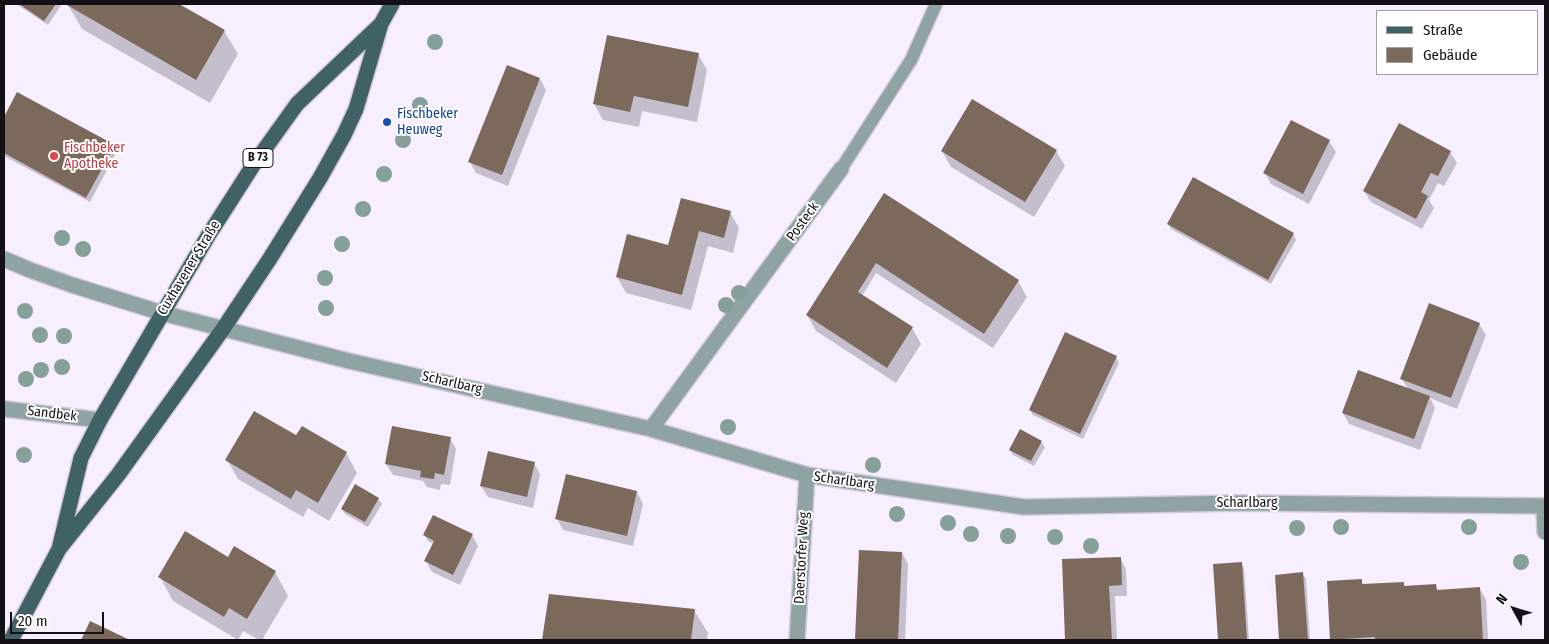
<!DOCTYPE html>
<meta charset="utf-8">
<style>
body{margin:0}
#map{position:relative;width:1549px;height:644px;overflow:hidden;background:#f7eeff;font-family:"Fira Sans Condensed",sans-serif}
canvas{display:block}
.frame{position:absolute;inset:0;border:5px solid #141017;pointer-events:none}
.legend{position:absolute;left:1376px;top:10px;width:162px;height:65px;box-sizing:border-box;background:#fff;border:1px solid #a19fa2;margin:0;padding:6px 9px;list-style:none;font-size:15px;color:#141017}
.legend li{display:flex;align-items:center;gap:10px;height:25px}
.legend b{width:25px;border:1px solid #a19fa2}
.north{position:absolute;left:1489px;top:584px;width:50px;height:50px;-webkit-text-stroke:4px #fff;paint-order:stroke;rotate:309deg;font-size:14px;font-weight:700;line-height:20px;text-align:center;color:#141017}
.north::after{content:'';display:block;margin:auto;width:18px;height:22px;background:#141017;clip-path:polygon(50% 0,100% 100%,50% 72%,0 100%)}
.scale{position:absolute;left:10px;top:612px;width:94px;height:22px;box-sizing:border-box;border:2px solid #141017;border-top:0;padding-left:6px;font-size:15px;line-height:18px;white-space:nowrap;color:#141017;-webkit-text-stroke:4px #fff;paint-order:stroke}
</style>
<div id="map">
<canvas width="1549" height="644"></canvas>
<div class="frame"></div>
<ul class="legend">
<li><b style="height:6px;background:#406265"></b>Straße</li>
<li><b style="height:14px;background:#7b6a5b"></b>Gebäude</li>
</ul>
<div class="north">N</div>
<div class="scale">20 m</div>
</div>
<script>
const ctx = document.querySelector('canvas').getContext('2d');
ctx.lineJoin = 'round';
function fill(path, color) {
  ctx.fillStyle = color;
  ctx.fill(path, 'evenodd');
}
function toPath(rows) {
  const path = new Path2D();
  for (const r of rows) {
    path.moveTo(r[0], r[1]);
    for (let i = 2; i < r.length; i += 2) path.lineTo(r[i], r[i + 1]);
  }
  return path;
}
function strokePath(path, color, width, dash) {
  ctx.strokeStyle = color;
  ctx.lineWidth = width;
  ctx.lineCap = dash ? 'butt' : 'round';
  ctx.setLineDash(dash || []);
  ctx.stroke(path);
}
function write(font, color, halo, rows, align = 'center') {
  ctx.font = font + ' "Fira Sans Condensed",sans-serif';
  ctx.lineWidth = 4;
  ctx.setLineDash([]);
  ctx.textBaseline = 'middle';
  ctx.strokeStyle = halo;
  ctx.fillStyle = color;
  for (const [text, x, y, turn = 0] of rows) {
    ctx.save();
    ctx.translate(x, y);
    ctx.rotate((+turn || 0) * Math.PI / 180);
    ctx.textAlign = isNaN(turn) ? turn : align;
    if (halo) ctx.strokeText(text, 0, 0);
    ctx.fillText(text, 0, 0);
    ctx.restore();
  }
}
const shadow = toPath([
 [16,4,62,4,48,25],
 [69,4,177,4,224,31,238,54,210,103,82,29,68,5],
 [698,54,707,70,697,122,642,111,639,127,603,120,594,104],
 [540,79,546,90,508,186,476,173,470,162],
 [18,94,114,146,117,151,90,202,4,156,4,120],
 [1329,141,1336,152,1309,204,1271,184,1265,173],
 [942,151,1056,151,1065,166,1034,217,951,167],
 [1450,152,1457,163,1444,186,1438,183,1429,200,1434,208,1422,229,1371,202,1364,191],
 [730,212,739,228,733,253,708,246,691,310,626,293,617,277],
 [1168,224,1293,234,1296,240,1271,284,1171,229],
 [851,248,1018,281,1027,297,993,348,876,273,862,296,912,328,921,344,896,383,816,331,807,315],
 [1479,324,1486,335,1457,409,1430,398,1435,408,1420,450,1349,424,1343,413,1408,389,1402,379],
 [1116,357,1119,363,1083,439,1033,415,1030,410],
 [296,437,346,453,357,473,329,521,308,508,303,517,238,479,227,460],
 [450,438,456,449,450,485,441,484,440,490,427,487,423,481,393,475,386,464],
 [1041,442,1045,447,1034,466,1013,455,1010,450],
 [534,463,540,474,533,508,488,497,481,486],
 [637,492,643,504,633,546,563,530,557,519],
 [378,499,382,504,368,527,345,514,342,509],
 [425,535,472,535,478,546,460,585,432,572,426,561,434,544,428,541],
 [860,551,902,553,908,564,905,640,856,640],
 [1120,558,1126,569,1127,596,1115,596,1117,640,1066,640,1063,561],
 [229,559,275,572,288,596,262,640,259,640,243,631,238,640,173,601,160,577],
 [1241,563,1244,568,1249,640,1220,640,1215,565],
 [1302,573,1306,579,1310,640,1280,640,1276,576],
 [1361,581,1364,585,1403,583,1406,588,1435,585,1438,591,1479,588,1486,599,1488,640,1332,640],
 [550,595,694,610,708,633,707,640,544,640]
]);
const building = toPath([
 [19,4,56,4,44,21],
 [68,4,179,4,225,30,196,80,67,5],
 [607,35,699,53,688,107,634,96,630,112,593,104],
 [507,65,540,78,502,175,468,162],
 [17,92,115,145,86,198,4,153,4,117],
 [972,99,1057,150,1025,202,941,151],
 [1291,120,1330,140,1303,194,1263,173],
 [1399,123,1451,151,1438,176,1431,173,1421,192,1428,196,1416,219,1363,191],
 [1193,177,1294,233,1268,280,1167,224],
 [884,193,1019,280,984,334,876,263,858,292,913,327,887,368,806,315],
 [681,198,731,211,724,238,699,231,682,295,616,277,627,234,668,245],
 [1429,303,1480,323,1451,398,1400,379],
 [1065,332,1117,356,1080,434,1029,410],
 [1358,370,1430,396,1414,439,1342,413],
 [254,411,296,435,302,426,347,452,318,503,296,490,291,499,225,460],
 [392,426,451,437,444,475,435,473,434,479,420,477,421,471,385,464],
 [1020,429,1042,441,1031,461,1009,450],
 [488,451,535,462,527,497,480,486],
 [566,474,637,491,627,536,555,519],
 [355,484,379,498,365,522,341,509],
 [433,515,473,534,453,575,424,561,434,541,423,535],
 [185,531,228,557,234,546,276,571,247,619,229,608,224,617,158,577],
 [859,550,902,552,898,640,855,640],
 [1121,557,1122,585,1109,586,1112,640,1065,640,1062,559],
 [1242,562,1247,640,1218,640,1213,564],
 [1303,572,1308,640,1279,640,1275,575],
 [1362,579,1362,584,1404,582,1404,586,1436,584,1437,590,1480,587,1483,640,1375,640,1375,637,1330,640,1327,581],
 [549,594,695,609,691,640,542,640],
 [90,621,130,640,81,640]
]);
const lane = toPath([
 [841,169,911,60,936,4]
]);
const street = toPath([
 [4,259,30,270,72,285,162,313,349,361,651,429,807,475,1024,507,1238,503,1545,506],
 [4,409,100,420],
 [651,429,841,169],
 [1544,507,1545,532],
 [797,640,807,475]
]);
const primary = toPath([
 [60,545,81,458,100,420,208,236,254,164,297,104,380,25],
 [11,640,59,549,118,475,223,329,269,260,320,178,344,135,356,109,381,24,392,4]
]);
const trees = [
 [435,42],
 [420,105],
 [403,140],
 [384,174],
 [363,209],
 [62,238],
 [342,244],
 [83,249],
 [325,278],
 [739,293],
 [726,305],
 [326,308],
 [25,311],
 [40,335],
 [64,336],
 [62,367],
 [41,370],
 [26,379],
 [728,427],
 [24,455],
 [873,465],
 [897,514],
 [948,523],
 [1341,527],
 [1469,527],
 [1297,528],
 [971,534],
 [1008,536],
 [1055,537],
 [1091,546],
 [1521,562]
];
const markers = [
 [387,122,5,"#1a4fb4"],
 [54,156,5,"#e0444e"]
];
const shields = [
 [258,158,30]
];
const shieldNames = [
 ["B 73",258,158]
];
const transitNames = [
 ["Fischbeker",397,114],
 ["Heuweg",397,130]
];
const healthNames = [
 ["Fischbeker",64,148],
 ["Apotheke",64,164]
];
const streetNames = [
 ["Posteck",803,222,-54],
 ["Cuxhavener Straße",189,268,-59],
 ["Scharlbarg",452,383,13],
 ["Sandbek",52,414,7],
 ["Scharlbarg",844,481,8],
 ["Scharlbarg",1247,503],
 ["Daerstorfer Weg",802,558,-87]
];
fill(shadow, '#0003');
fill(building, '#7b6a5b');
strokePath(lane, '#d3cada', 15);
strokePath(street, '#d3cada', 18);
strokePath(primary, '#d3cada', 18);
strokePath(lane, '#90a3a4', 12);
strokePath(street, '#90a3a4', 15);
strokePath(primary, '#406265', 15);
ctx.fillStyle = '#85a098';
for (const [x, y] of trees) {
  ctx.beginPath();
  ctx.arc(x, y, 8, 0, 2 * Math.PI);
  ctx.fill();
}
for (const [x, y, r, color] of markers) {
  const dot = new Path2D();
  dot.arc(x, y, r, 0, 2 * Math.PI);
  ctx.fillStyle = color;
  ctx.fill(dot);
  strokePath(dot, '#fff', 2);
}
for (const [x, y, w] of shields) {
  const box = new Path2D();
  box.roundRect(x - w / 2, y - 9.5, w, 19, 4);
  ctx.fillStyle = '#fff';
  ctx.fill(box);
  strokePath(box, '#141017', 1);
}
write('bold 12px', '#141017', null, shieldNames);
write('14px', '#164399', '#fff', transitNames, 'left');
write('14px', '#be3a42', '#fff', healthNames, 'left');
write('14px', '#141017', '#fff', streetNames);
</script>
